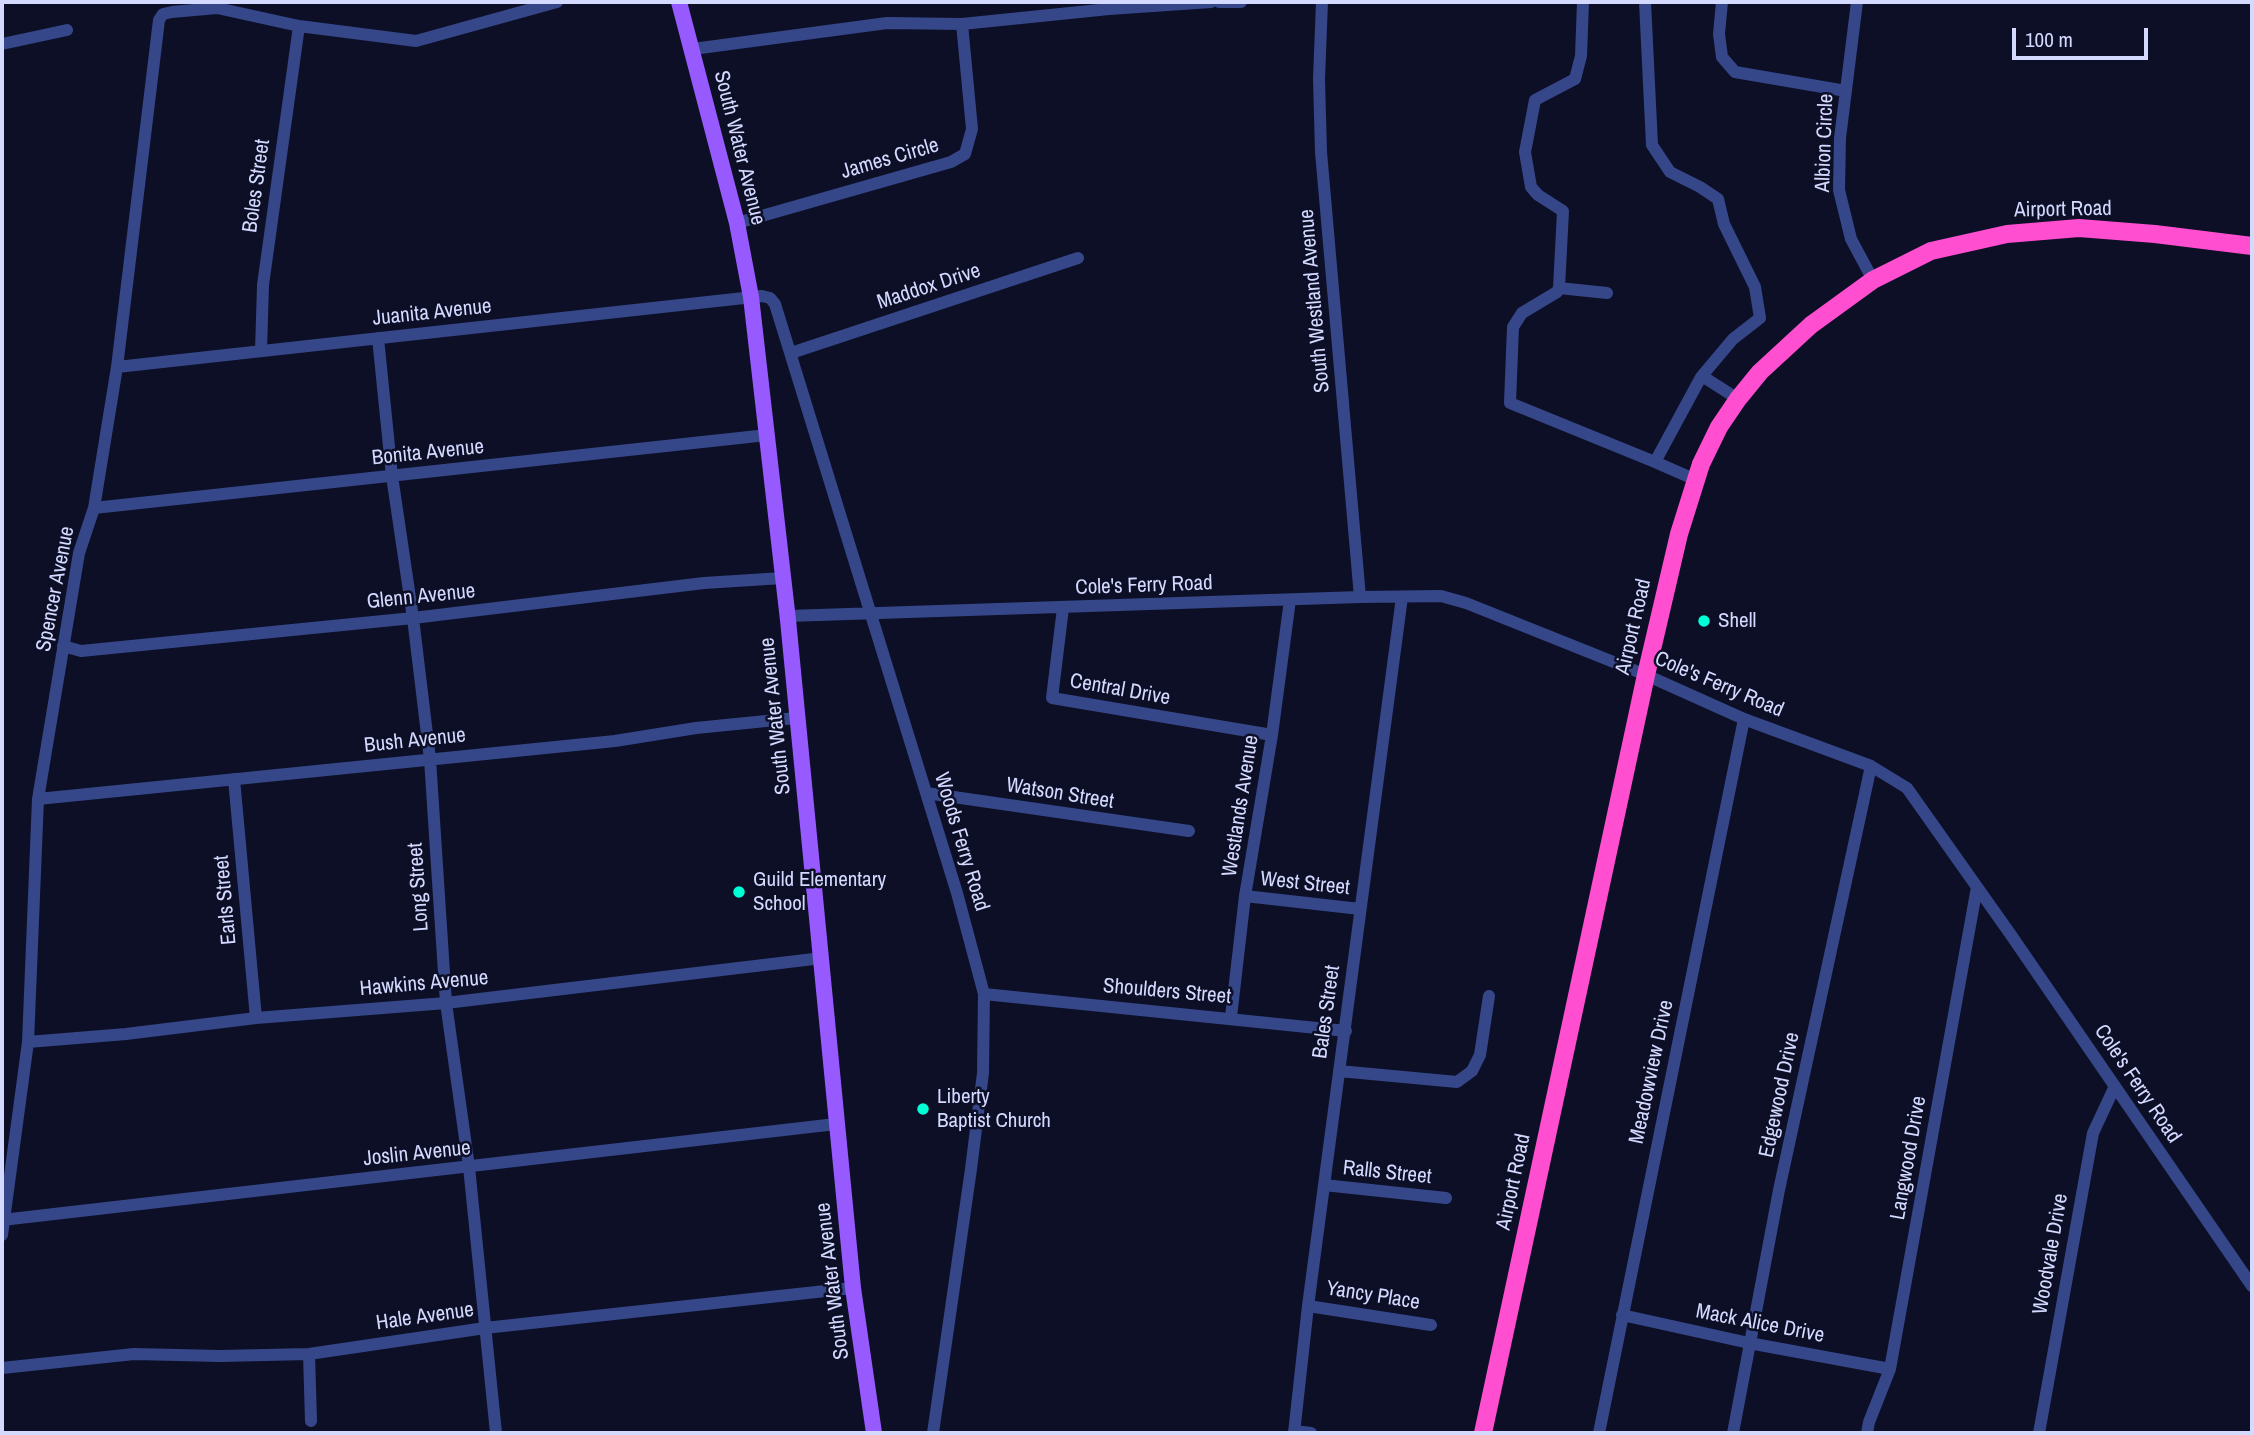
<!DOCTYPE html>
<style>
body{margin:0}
#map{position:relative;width:2254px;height:1435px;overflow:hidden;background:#0d0f26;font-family:"Archivo Narrow",sans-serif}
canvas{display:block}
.frame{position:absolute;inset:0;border:4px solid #d3d9ff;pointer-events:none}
.scale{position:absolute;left:2012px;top:28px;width:136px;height:32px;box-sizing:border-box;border:4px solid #d3d9ff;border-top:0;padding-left:9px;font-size:21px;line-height:24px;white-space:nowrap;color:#d3d9ff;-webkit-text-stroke:5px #0d0f26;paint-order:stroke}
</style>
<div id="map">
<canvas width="2254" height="1435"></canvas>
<div class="frame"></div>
<div class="scale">100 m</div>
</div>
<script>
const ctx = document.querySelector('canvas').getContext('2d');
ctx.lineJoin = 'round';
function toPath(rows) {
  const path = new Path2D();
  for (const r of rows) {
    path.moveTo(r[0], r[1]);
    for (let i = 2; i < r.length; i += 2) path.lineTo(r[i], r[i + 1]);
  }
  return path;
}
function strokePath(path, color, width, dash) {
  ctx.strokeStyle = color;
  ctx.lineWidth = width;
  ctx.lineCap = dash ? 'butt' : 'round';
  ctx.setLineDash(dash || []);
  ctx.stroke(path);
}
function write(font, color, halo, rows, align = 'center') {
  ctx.font = font + ' "Archivo Narrow",sans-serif';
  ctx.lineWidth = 5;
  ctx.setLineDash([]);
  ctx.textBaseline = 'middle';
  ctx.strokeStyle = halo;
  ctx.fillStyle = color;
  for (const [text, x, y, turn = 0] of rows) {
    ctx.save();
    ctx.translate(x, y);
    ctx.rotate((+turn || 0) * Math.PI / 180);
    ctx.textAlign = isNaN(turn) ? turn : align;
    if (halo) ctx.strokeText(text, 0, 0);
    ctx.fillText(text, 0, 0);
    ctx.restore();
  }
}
const minor = toPath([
 [1219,2,1241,2],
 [1322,2,1319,79,1321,152,1360,597],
 [1583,2,1581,56,1575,79,1535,100,1525,152,1531,187,1538,195,1563,211,1559,288,1557,292,1522,313,1513,327,1510,403,1655,462,1696,480],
 [1645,2,1652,145,1670,172,1700,187,1718,199,1724,224,1755,287,1760,318,1733,339,1701,377,1655,462],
 [1722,2,1719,34,1722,57,1735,72,1846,91],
 [1857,2,1840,138,1839,190,1851,239,1873,280],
 [2,44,67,30],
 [693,49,887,23,962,24,1109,9,1211,2],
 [737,223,951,162,965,154,972,129,962,24],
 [1559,288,1607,293],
 [378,338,392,476,413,618,430,759,446,1003,469,1167,496,1433],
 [261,351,263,285,299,26],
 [791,353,1078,258],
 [117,367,762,296,770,298,775,304,957,893,984,994,983,1073,971,1169,933,1433],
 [1702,376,1738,399],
 [94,508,767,435],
 [1063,608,1052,698,1272,735],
 [788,616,1360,597,1441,596,1466,603,1646,675,1744,719,1871,766,1907,788,2011,935,2252,1286],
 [63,646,81,651,413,618,704,583,783,578],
 [234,779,256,1018],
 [926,793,1189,831],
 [38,799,615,741,696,728,796,718],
 [1245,896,1360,909],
 [984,994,1346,1031],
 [1231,1017,1245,896,1272,735,1290,600],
 [28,1042,126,1034,256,1018,446,1003,822,958],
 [1339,1071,1457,1082,1472,1071,1480,1055,1489,996],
 [1324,1185,1446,1198],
 [2,1220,836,1124],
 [2,1235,28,1042,38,799,79,553,94,508,117,367,159,20,163,14,172,12,217,8,299,26,416,41,557,2],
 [1308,1306,1431,1325],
 [1622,1315,1749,1343,1890,1369],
 [309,1354,311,1421],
 [2,1368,134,1354,220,1356,309,1354,485,1328,853,1288],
 [1294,1431,1311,1433],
 [1294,1433,1308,1306,1402,597],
 [1599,1433,1744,719],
 [1733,1433,1779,1190,1871,766],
 [1867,1433,1869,1422,1890,1369,1977,887],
 [2039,1433,2093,1133,2115,1086]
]);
const major = toPath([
 [679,2,737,223,751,297,788,620,853,1288,874,1433]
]);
const highway = toPath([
 [1483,1433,1646,675,1679,534,1701,464,1719,427,1738,399,1760,372,1811,325,1873,280,1931,251,2007,234,2079,228,2155,234,2252,246]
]);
const markers = [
 [1704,621,7,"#00fed7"],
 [739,892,7,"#00fed7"],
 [923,1109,7,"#00fed7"]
];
const streetNames = [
 ["Albion Circle",1825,143,-88],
 ["South Water Avenue",739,148,76],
 ["James Circle",890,159,-16],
 ["Boles Street",257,186,-82],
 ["Airport Road",2063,210,-1],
 ["Maddox Drive",929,287,-18],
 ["South Westland Avenue",1315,301,-95],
 ["Juanita Avenue",432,313,-6],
 ["Bonita Avenue",428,453,-6],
 ["Cole's Ferry Road",1144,586,-2],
 ["Spencer Avenue",56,589,-79],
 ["Glenn Avenue",421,597,-6],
 ["Airport Road",1634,627,-77],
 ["Cole's Ferry Road",1719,685,23],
 ["Central Drive",1120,690,10],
 ["South Water Avenue",776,716,-96],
 ["Bush Avenue",415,741,-6],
 ["Watson Street",1060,794,9],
 ["Westlands Avenue",1241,806,-81],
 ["Woods Ferry Road",961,842,73],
 ["West Street",1305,884,6],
 ["Long Street",419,887,-94],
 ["Earls Street",226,900,-95],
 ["Hawkins Avenue",424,984,-5],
 ["Shoulders Street",1167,992,5],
 ["Bales Street",1327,1012,-82],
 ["Meadowview Drive",1652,1072,-78],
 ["Cole's Ferry Road",2137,1084,56],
 ["Edgewood Drive",1780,1095,-78],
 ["Joslin Avenue",417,1154,-6],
 ["Langwood Drive",1909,1158,-80],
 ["Ralls Street",1387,1173,6],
 ["Airport Road",1514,1182,-78],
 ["Woodvale Drive",2051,1254,-80],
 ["South Water Avenue",833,1281,-97],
 ["Yancy Place",1373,1296,9],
 ["Hale Avenue",425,1317,-8],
 ["Mack Alice Drive",1760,1324,11]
];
const poiNames = [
 ["Shell",1718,621],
 ["Guild Elementary",753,880],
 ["School",753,904],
 ["Liberty",937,1097],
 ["Baptist Church",937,1121]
];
strokePath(minor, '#354789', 12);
strokePath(major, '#975aff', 16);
strokePath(highway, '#ff4ecf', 18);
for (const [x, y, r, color] of markers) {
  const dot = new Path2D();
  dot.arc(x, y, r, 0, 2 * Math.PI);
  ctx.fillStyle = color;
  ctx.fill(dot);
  strokePath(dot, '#0d0f26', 2.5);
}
write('21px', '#d3d9ff', '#0d0f26', streetNames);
write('21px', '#d3d9ff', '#0d0f26', poiNames, 'left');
</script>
